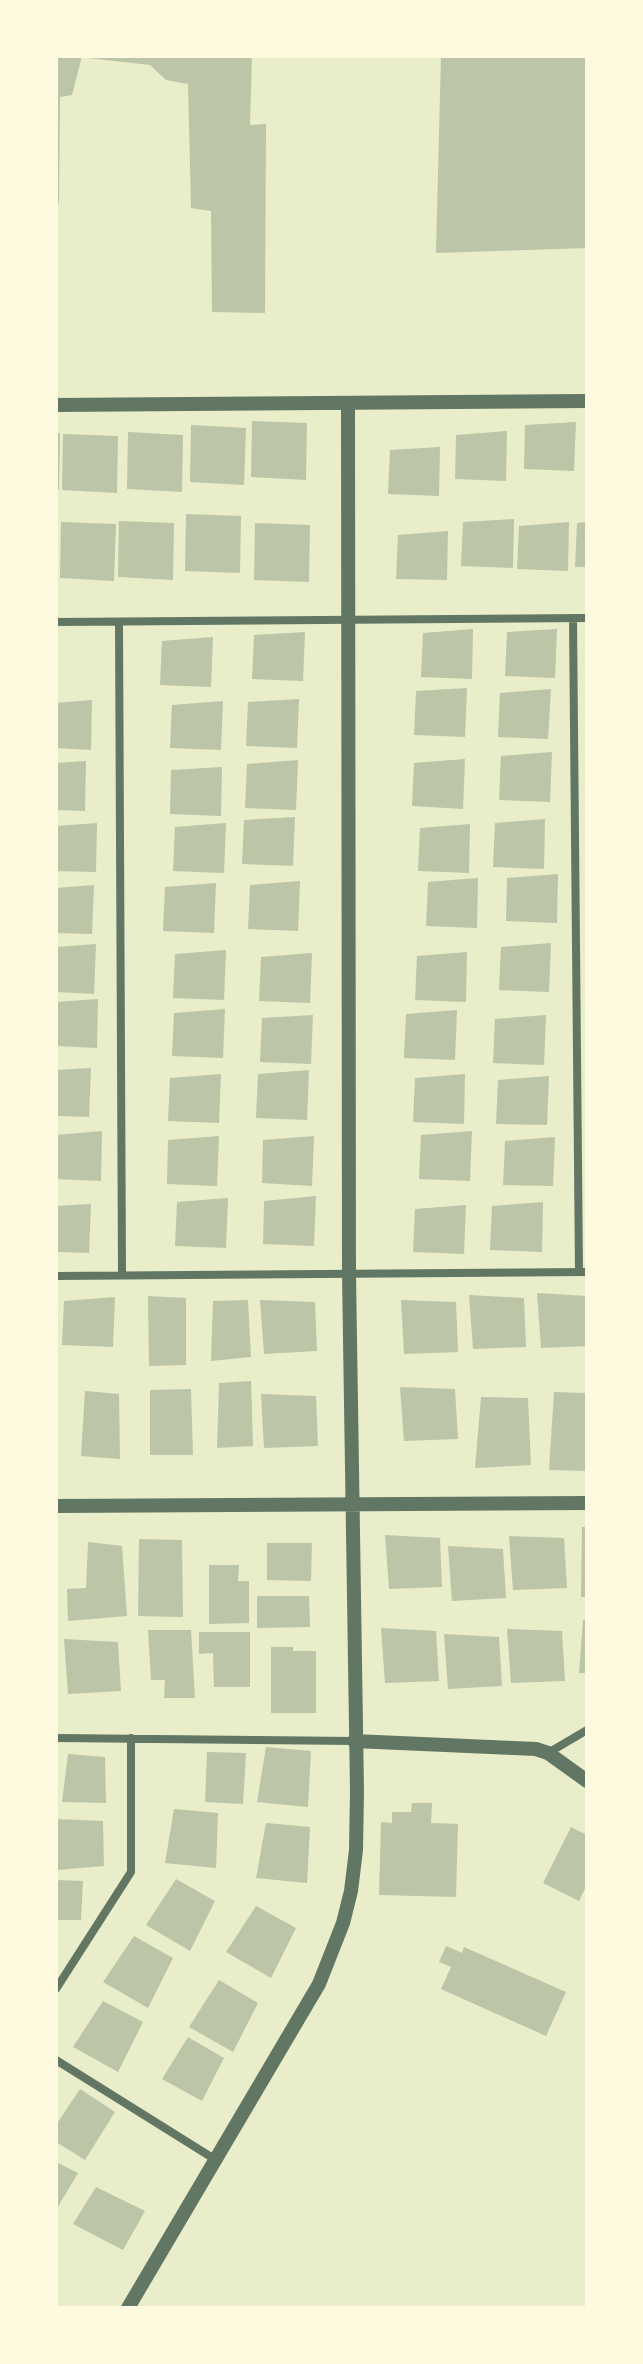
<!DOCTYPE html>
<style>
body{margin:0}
#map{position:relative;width:643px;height:2364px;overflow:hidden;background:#e9edc9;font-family:Montserrat,sans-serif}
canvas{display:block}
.frame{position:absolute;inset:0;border:58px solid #fefae0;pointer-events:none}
</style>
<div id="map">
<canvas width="643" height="2364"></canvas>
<div class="frame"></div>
</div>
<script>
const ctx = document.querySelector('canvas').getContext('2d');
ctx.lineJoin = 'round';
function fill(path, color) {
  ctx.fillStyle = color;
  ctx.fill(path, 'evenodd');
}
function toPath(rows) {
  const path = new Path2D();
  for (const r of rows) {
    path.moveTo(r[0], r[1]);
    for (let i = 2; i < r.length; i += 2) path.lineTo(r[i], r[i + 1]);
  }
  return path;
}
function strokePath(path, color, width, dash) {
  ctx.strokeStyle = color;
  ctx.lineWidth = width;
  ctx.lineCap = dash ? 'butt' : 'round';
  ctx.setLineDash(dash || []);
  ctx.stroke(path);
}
const building = toPath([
 [56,56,82,56,72,95,60,97,59,203,56,203],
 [88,56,252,56,250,125,266,124,265,313,212,312,211,211,191,208,188,84,166,80,150,65,88,58],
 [441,56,587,56,587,248,436,253],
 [252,421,307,423,306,480,251,477],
 [576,422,574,471,524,469,525,425],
 [191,425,246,428,244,485,190,482],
 [507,431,506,481,455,479,456,435],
 [128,432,183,435,182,492,127,489],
 [56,433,60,433,59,490,56,490],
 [63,434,118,436,117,493,62,490],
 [440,447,439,496,388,494,390,450],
 [186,514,241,516,240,573,185,571],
 [514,519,513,568,461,566,463,522],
 [119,521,174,523,173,580,118,577],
 [61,522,116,524,114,581,60,578],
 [569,522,568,571,517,569,519,526],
 [587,522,587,567,575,567,577,523],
 [255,523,310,525,309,582,254,580],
 [448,531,447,580,396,579,398,535],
 [473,629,472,679,421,677,423,633],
 [557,629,555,678,505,676,507,632],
 [305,632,303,681,252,679,254,635],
 [213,637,211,687,160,685,162,641],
 [467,688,465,737,414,735,416,691],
 [551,689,548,739,498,737,500,693],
 [299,699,297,748,246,746,248,702],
 [92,700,91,750,56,748,56,703],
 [223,701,221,750,170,748,172,705],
 [552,752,550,802,499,800,501,756],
 [465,759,463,809,412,806,414,763],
 [298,760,296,810,245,808,247,764],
 [86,761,85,811,56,810,56,763],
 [222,767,221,816,170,814,171,770],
 [295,817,293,866,242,864,244,820],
 [545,819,544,869,493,867,495,823],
 [97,823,96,872,56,871,56,826],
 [226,823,224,873,173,871,175,827],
 [470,824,469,873,418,871,420,828],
 [558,874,557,923,506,921,507,878],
 [478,878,477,928,426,926,428,882],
 [300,881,298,931,248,929,250,885],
 [216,883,214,933,163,931,165,887],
 [94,885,92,934,56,933,56,888],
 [551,943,549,992,499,990,501,947],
 [96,944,94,994,56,992,56,947],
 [226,950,224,1000,173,998,175,954],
 [467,952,466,1002,415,1000,417,956],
 [312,953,310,1003,259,1001,261,957],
 [98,999,97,1048,56,1046,56,1002],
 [225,1009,223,1058,172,1056,174,1013],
 [457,1010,455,1060,404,1058,406,1014],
 [313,1015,311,1064,260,1062,262,1018],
 [546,1015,544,1065,493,1063,495,1019],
 [91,1068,89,1117,56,1116,56,1070],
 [309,1070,307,1120,256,1118,258,1074],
 [221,1074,219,1123,168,1121,170,1078],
 [465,1074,464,1124,413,1122,415,1078],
 [549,1076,547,1125,496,1124,498,1080],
 [102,1131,101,1181,56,1179,56,1135],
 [472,1131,470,1181,419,1179,421,1135],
 [219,1136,217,1186,167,1184,168,1140],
 [314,1136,312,1186,262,1183,263,1140],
 [555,1137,553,1186,503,1185,505,1141],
 [316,1196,314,1246,263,1244,264,1201],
 [228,1198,226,1248,175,1246,177,1202],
 [543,1202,542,1252,490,1250,492,1206],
 [91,1204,89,1253,56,1252,56,1206],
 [466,1205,464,1254,413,1252,415,1209],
 [537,1293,587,1296,587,1346,541,1348],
 [469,1295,524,1298,526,1347,473,1349],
 [148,1296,186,1298,186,1365,149,1366],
 [115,1297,113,1347,62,1345,64,1301],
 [248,1300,251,1357,211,1361,213,1301],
 [260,1300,315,1302,317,1351,264,1354],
 [401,1300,456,1302,458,1352,404,1354],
 [251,1381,253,1446,217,1448,219,1383],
 [400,1387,455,1389,458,1439,404,1441],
 [191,1389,193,1455,150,1455,150,1390],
 [85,1391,119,1394,120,1459,81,1456],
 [554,1392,587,1393,587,1471,549,1470],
 [261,1394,316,1396,318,1446,264,1448],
 [481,1397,528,1398,531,1465,475,1468],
 [582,1527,587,1527,587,1597,581,1597],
 [385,1535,440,1538,442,1587,389,1589],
 [509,1536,564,1538,567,1588,513,1590],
 [139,1539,182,1540,183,1617,138,1616],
 [88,1542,122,1546,127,1616,68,1621,67,1589,86,1588],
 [267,1543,312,1543,311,1581,267,1580],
 [448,1546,503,1549,506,1598,452,1601],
 [209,1565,239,1565,238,1581,249,1581,249,1623,209,1624],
 [257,1596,309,1596,310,1627,257,1628],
 [583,1620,587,1620,587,1673,579,1673],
 [381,1628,436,1631,439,1681,385,1683],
 [507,1629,562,1631,565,1681,511,1683],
 [148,1630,191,1630,195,1698,164,1698,165,1680,151,1680],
 [199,1632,250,1632,250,1687,214,1687,213,1653,199,1654],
 [444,1634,499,1637,502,1686,448,1689],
 [64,1639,118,1642,121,1691,68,1694],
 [271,1647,293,1647,293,1651,316,1651,316,1713,271,1713],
 [266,1747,311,1751,308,1807,257,1802],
 [207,1752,246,1753,243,1804,205,1802],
 [68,1754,105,1757,106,1803,62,1802],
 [412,1803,432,1803,431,1823,458,1824,456,1897,379,1895,381,1822,392,1823,392,1812,411,1812],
 [174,1809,218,1813,216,1868,165,1863],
 [56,1819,103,1821,104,1866,56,1870],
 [266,1823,310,1827,307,1883,256,1878],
 [571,1827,587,1835,587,1884,579,1901,543,1883],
 [176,1879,215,1901,190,1951,146,1925],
 [56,1880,83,1881,81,1920,56,1920],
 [256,1906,296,1928,271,1978,226,1952],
 [134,1936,173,1958,148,2008,103,1982],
 [446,1946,462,1953,464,1947,566,1992,546,2036,441,1989,451,1967,439,1962],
 [219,1980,258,2003,233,2052,189,2027],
 [103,2001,143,2022,118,2072,73,2047],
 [188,2037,224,2058,202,2101,162,2079],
 [80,2089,115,2112,85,2160,56,2142,56,2125],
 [56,2162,78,2173,56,2210],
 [96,2187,145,2211,123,2250,73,2224]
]);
const minor = toPath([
 [573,618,579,1272],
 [56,622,587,618],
 [119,622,122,1275],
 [56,1276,587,1272],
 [56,1738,354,1741],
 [548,1753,587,1730],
 [56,1989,131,1872,131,1738],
 [56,2060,216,2160]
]);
const tertiary = toPath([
 [56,405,587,401],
 [56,1506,587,1503],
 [354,1741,536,1749,548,1753,587,1781],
 [128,2308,319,1984,343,1923,351,1891,356,1850,357,1791,349,1274,348,403]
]);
fill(building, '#bcc5a7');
strokePath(minor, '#617663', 8);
strokePath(tertiary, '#617663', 14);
</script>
